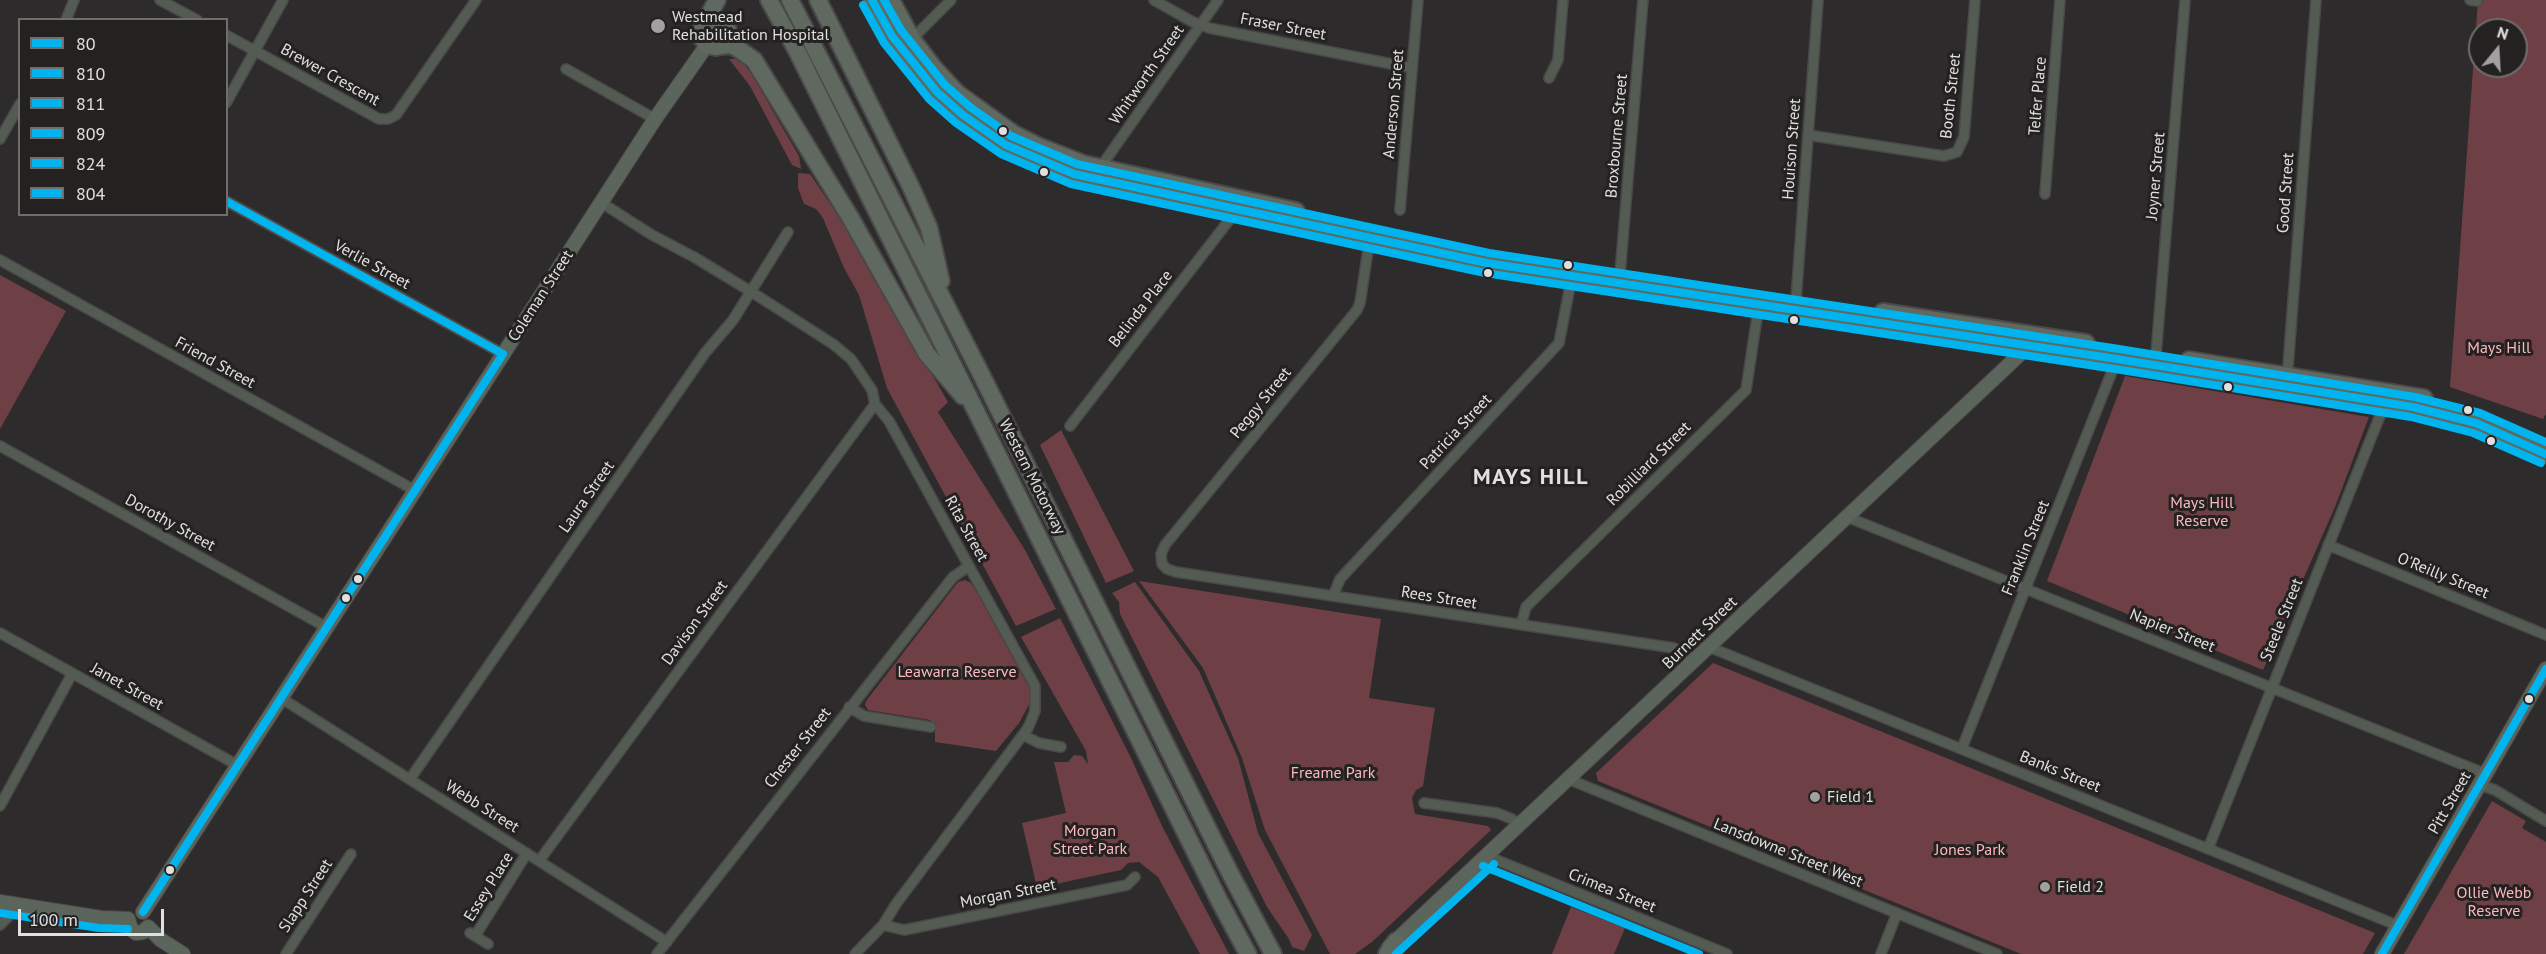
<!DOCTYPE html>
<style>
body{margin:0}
#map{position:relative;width:2546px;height:954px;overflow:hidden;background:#2d2b2b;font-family:"PT Sans",sans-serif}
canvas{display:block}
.legend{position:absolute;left:18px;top:18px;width:210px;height:198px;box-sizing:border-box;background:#242121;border:2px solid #706d6d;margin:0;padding:8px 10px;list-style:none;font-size:18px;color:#e1dfdf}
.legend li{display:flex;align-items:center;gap:12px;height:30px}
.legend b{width:30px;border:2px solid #706d6d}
.north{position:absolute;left:2468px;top:18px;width:60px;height:60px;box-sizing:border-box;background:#242121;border:2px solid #706d6d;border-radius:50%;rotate:18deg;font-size:16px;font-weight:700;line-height:24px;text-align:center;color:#e1dfdf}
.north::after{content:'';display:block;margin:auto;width:21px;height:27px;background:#a2a0a0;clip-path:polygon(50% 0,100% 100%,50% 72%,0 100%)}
.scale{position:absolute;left:18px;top:909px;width:146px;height:27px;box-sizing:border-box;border:3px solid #e1dfdf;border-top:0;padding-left:8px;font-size:18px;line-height:21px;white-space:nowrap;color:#e1dfdf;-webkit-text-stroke:4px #242121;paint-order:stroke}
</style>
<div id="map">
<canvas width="2546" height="954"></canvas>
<ul class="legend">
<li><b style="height:8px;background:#00b5ef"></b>80</li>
<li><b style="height:8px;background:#00b5ef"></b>810</li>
<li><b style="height:8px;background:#00b5ef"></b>811</li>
<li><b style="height:8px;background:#00b5ef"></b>809</li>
<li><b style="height:8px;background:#00b5ef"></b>824</li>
<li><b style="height:8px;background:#00b5ef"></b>804</li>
</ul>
<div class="north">N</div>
<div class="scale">100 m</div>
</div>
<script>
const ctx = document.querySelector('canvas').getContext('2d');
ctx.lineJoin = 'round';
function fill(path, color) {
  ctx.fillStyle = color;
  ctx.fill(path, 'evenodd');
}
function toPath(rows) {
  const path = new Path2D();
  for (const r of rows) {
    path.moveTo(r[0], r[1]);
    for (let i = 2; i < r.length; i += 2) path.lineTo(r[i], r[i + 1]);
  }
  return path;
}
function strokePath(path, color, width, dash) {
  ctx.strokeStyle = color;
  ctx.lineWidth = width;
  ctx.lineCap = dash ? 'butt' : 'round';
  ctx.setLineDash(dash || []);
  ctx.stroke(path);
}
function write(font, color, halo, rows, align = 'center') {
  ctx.font = font + ' "PT Sans",sans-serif';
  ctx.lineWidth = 6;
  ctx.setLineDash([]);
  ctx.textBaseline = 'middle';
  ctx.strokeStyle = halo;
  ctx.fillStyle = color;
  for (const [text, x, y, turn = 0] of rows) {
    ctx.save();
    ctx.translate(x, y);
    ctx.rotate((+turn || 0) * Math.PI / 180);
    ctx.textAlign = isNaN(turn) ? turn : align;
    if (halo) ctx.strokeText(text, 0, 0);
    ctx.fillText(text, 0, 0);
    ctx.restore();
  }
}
const green = toPath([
 [2478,0,2546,0,2546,414,2543,419,2450,387],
 [2480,30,2516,30,2516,66,2480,66],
 [729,59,736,59,745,65,752,75,799,156,801,169,792,165,750,86],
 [798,173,810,174,846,227,948,402,938,412,1025,550,1056,609,1016,626,895,403,887,388,859,295,844,268,823,218,816,209,804,204,798,188],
 [0,275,66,311,0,429],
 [2125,376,2369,417,2335,507,2263,670,2047,581],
 [1061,430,1134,571,1106,583,1040,445],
 [965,580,971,583,976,591,1029,687,1030,703,1019,723,996,751,935,742,935,725,930,720,868,710,865,705,866,701,958,582],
 [1139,581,1381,619,1369,698,1435,708,1423,786,1416,790,1412,798,1415,814,1488,826,1491,830,1372,942,1355,954,1330,954,1265,830,1242,758,1203,668],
 [1135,582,1199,671,1238,758,1258,833,1312,935,1304,951,1292,947,1289,939,1267,907,1120,614,1119,602,1112,593],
 [1060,618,1131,758,1162,826,1229,954,1200,954,1158,877,1139,862,1128,863,1121,870,1037,888,1022,823,1066,813,1054,762,1068,762,1074,755,1082,756,1088,764,1086,751,1021,637],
 [1713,663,1728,669,2375,933,2363,954,2021,954,1598,781,1596,773],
 [2492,801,2526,821,2522,828,2546,842,2546,954,2404,954],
 [1571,907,1625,928,1614,954,1552,954]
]);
const street = toPath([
 [160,0,197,20],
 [1154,0,1191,21,1209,28,1412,68],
 [2470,0,2477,1],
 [66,20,74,0],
 [226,35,379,119,388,119,396,115,476,0],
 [912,39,951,0],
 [566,69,655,119],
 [1549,78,1558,60,1563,0],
 [226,103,283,0],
 [1808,135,1944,156,1957,152,1964,137,1975,0],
 [0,139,20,104],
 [1100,168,1218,0],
 [2045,194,2060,0],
 [226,201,503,354],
 [602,203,652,235,694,257,750,291,833,344,851,359,872,390,875,404,889,421,1035,686,1035,711,1028,728,896,904,883,925,855,954],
 [1400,210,1418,0],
 [1370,237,1360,303,1357,310,1165,545,1161,554,1162,564,1167,569,1176,572,1674,648,1695,659],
 [0,260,416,491],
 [1620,274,1643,0],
 [1796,300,1818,0],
 [2156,355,2185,0],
 [2287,380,2316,0],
 [1070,426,1237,210],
 [0,446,326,627],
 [1847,517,2486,774],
 [2328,545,2546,635],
 [1333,596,1340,579,1559,343,1572,276],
 [1521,625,1526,607,1746,390,1759,304],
 [0,633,239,766],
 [1709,647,2399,926],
 [281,698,667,942],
 [849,707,864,716,931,727],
 [1023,735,1039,743,1061,747],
 [1962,748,2117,359],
 [410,779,705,353,733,320,788,232],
 [1568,779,1997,954],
 [2480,785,2495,790,2546,821],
 [1424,803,1497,813,1512,819,1520,825],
 [0,806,72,674],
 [2208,849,2385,403],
 [1487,856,1727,954],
 [539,861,875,404],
 [0,925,8,917,10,904],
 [883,925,904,930,1127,885,1135,877],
 [470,933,488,944],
 [475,936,527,853],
 [286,954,351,854],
 [657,954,953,577,969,566],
 [1881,954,1897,913]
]);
const secondary = toPath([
 [0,902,101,918,128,919],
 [143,912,655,119,707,45],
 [128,919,131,929,136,933,143,932,148,927],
 [148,927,161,940,183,954],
 [1389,947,2033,342],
 [2382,954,2546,669]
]);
const highway = toPath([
 [769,0,797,51,1220,902,1248,954],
 [790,0,982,376,1230,873,1273,954],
 [818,0,911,187,929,228,941,281],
 [872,0,892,36,937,92,963,115,1006,145,1074,174,1487,263,2117,359,2286,388,2413,407,2476,423,2507,435,2546,454],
 [891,0,912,39,934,68,957,93,1014,134,1038,146,1084,164,1296,211],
 [702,28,708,21,720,21,728,30,727,39,716,47,707,45,701,37,702,28,717,0],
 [720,46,730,45,737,48,754,60,850,217,927,354,963,396],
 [1883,312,2086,343],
 [2189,360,2424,398],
 [1387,954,1396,941]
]);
const bus1 = toPath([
 [872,0,892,36,937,92,963,115,1006,145,1074,174,1487,263,2117,359,2413,407,2476,423,2546,454]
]);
const bus2 = toPath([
 [863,5,884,43,929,99,956,123,1001,154,1071,184,1485,273,2115,369,2411,417,2473,433,2541,463]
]);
const bus3 = toPath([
 [884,0,901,30,945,85,970,107,1011,136,1077,164,1489,253,2119,349,2415,397,2480,413,2546,442]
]);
const bus4 = toPath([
 [226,201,503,354],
 [143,912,503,354]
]);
const bus5 = toPath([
 [1483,866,1699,954],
 [0,913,99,928,128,929],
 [1396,954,1494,864]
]);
const bus6 = toPath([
 [2382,954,2546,669]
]);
const markers = [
 [658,26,8,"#a2a0a0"],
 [1003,131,5,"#e1dfdf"],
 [1044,172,5,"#e1dfdf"],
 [1568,265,5,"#e1dfdf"],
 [1488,273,5,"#e1dfdf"],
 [1794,320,5,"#e1dfdf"],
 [2228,387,5,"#e1dfdf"],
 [2468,410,5,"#e1dfdf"],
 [2491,441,5,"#e1dfdf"],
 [358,579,5,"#e1dfdf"],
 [346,598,5,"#e1dfdf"],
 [2529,699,5,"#e1dfdf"],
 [1815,797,6,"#a2a0a0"],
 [170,870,5,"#e1dfdf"],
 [2045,887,6,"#a2a0a0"]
];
const poiNames = [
 ["Westmead",672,17],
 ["Rehabilitation Hospital",672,35],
 ["Field 1",1827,797],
 ["Field 2",2057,887]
];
const streetNames = [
 ["Fraser Street",1283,27,11],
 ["Brewer Crescent",330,75,29],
 ["Whitworth Street",1147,75,-55],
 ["Booth Street",1951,96,-84],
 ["Telfer Place",2038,96,-85],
 ["Anderson Street",1394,104,-85],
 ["Broxbourne Street",1617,136,-85],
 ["Houison Street",1792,149,-86],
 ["Joyner Street",2156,176,-85],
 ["Good Street",2286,193,-86],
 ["Verlie Street",372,265,29],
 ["Coleman Street",541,296,-57],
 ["Belinda Place",1141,309,-52],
 ["Friend Street",215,363,29],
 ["Peggy Street",1261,403,-51],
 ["Patricia Street",1456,432,-47],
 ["Robilliard Street",1649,464,-45],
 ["Western Motorway",1032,477,63],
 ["Laura Street",587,497,-55],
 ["Dorothy Street",170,523,29],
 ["Rita Street",966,529,61],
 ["Franklin Street",2026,548,-68],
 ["O'Reilly Street",2443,576,22],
 ["Rees Street",1439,598,9],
 ["Steele Street",2282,620,-68],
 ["Davison Street",695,623,-54],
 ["Napier Street",2172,631,22],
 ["Burnett Street",1700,633,-44],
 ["Janet Street",127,687,29],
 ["Chester Street",798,748,-52],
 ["Banks Street",2060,772,22],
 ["Pitt Street",2450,803,-60],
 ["Webb Street",482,807,32],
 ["Lansdowne Street West",1788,853,22],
 ["Essey Place",489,887,-58],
 ["Crimea Street",1612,891,22],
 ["Morgan Street",1008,894,-11],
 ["Slapp Street",306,896,-57]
];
const parkNames = [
 ["Mays Hill",2499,348],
 ["Mays Hill",2202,503],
 ["Reserve",2202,521],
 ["Leawarra Reserve",957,672],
 ["Freame Park",1333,773],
 ["Morgan",1090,831],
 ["Street Park",1090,849],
 ["Jones Park",1970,850],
 ["Ollie Webb",2494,893],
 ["Reserve",2494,911]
];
const districtNames = [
 ["MAYS HILL",1531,478]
];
fill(green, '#6e4045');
strokePath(street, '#4a4848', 12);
strokePath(secondary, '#4a4848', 16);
strokePath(highway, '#4a4848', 20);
strokePath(street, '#535b53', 9);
strokePath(secondary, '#5c655b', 14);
strokePath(highway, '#5f695f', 16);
strokePath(bus1, '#00b5ef', 8);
strokePath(bus2, '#00b5ef', 8);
strokePath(bus3, '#00b5ef', 8);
strokePath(bus4, '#00b5ef', 8);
strokePath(bus5, '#00b5ef', 8);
strokePath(bus6, '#00b5ef', 8);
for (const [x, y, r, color] of markers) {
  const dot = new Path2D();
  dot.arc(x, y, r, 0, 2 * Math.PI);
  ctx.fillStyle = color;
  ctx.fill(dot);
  strokePath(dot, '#242121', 2);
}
write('16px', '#e1dfdf', '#242121', poiNames, 'left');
write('16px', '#e1dfdf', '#242121', streetNames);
write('16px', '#ffb8be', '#242121', parkNames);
ctx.letterSpacing = '1.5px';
write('bold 22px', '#e1dfdf', '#242121', districtNames);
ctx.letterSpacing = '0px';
</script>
